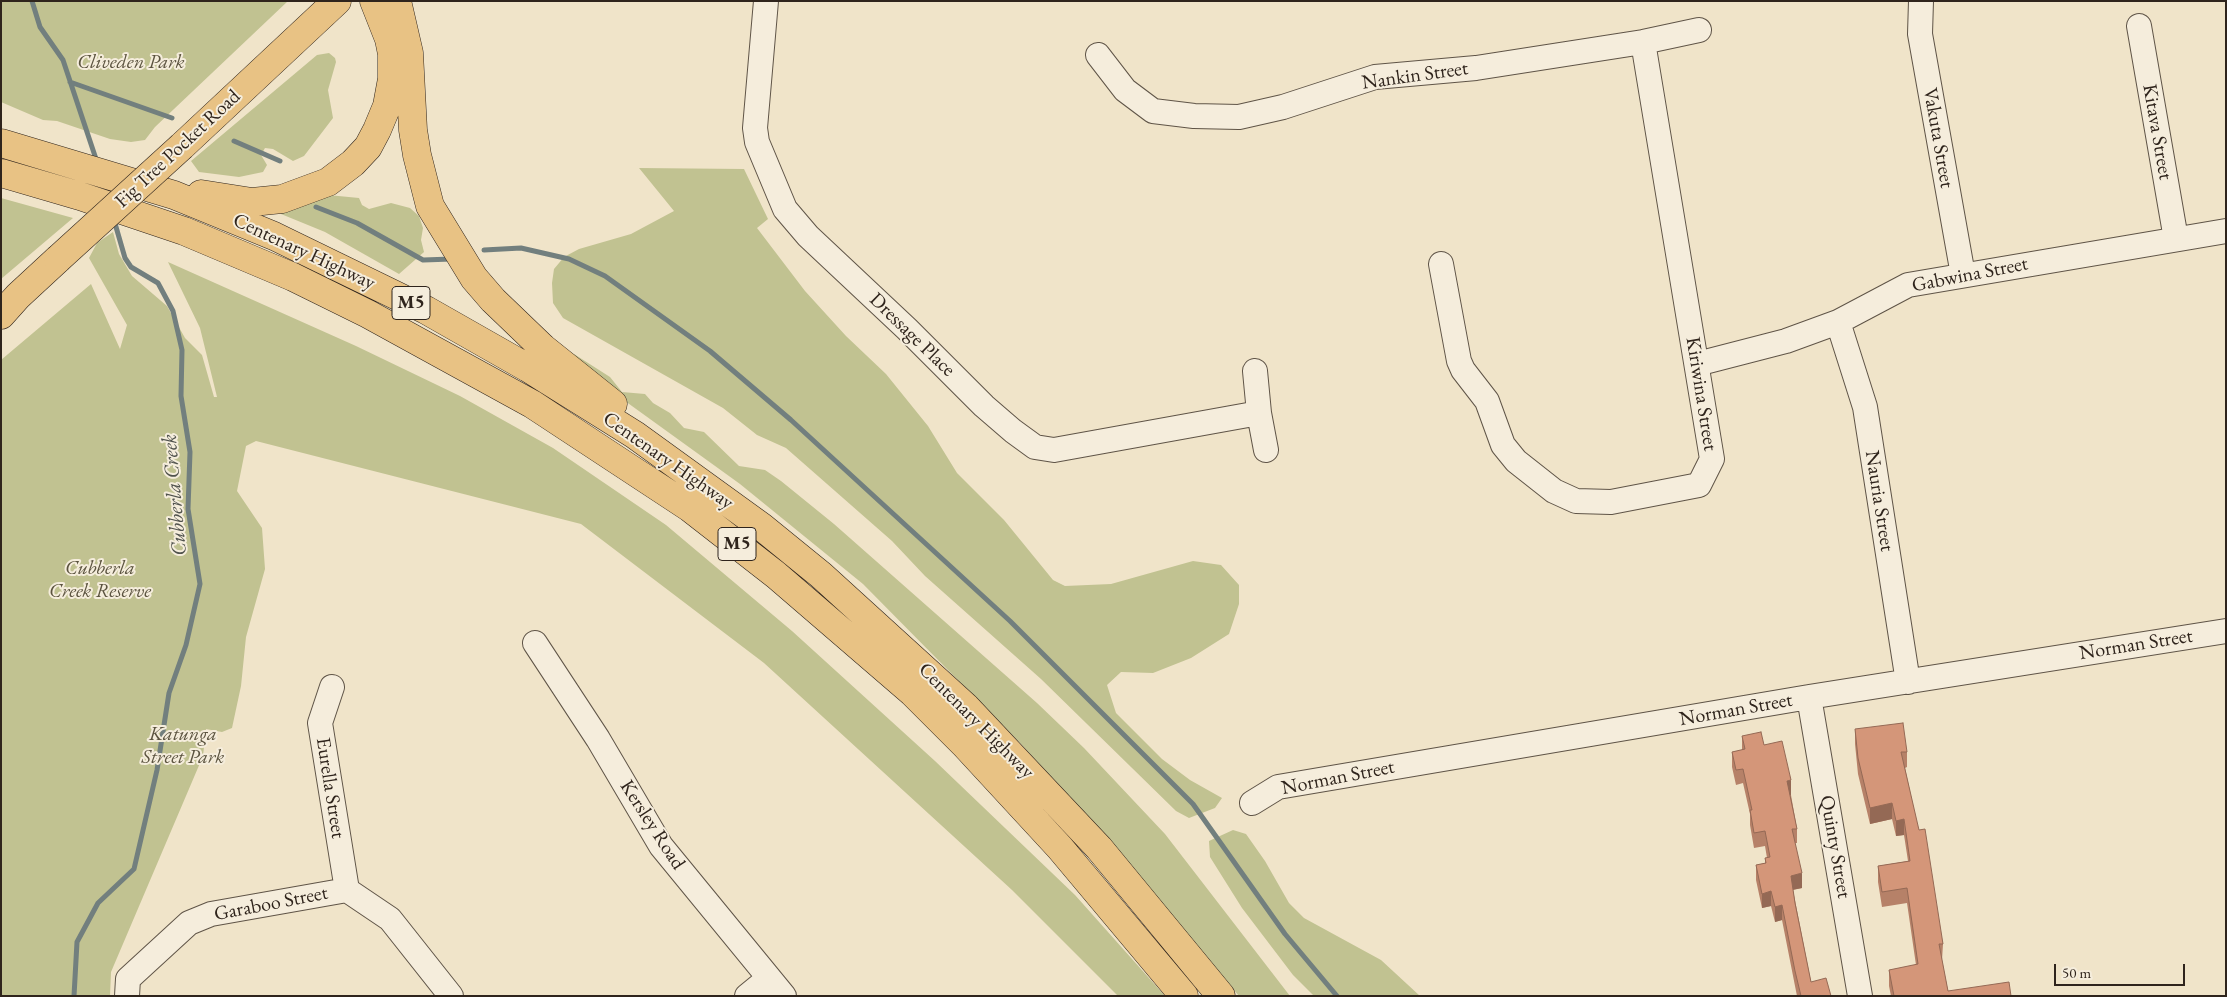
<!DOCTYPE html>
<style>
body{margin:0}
#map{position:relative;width:2227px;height:997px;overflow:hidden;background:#f0e4c9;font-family:"EB Garamond",serif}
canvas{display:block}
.frame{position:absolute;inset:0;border:2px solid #2f241c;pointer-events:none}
.scale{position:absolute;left:2054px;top:964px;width:131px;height:22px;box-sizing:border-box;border:2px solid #2f241c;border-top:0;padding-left:6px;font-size:15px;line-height:18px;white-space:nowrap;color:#2f241c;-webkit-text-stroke:4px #f5eddc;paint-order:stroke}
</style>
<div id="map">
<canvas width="2227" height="997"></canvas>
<div class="frame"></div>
<div class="scale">50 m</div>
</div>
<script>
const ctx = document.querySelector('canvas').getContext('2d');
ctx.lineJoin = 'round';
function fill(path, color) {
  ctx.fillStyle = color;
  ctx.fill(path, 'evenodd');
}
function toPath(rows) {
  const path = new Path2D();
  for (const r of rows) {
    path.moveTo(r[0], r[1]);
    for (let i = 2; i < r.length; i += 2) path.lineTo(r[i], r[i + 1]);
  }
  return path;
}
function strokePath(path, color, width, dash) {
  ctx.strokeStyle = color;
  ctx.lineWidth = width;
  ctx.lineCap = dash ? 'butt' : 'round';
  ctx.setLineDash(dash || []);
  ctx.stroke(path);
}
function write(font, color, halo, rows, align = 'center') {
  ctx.font = font + ' "EB Garamond",serif';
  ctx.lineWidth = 4;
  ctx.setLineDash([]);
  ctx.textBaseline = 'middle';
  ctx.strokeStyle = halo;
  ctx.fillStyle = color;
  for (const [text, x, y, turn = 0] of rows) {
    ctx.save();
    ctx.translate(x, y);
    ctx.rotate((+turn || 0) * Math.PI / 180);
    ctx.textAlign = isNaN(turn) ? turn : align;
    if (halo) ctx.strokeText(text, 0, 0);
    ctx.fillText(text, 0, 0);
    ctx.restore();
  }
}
const green = toPath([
 [1,1,288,1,155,127,145,140,131,142,110,139,57,121,43,120,1,102],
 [329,53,335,58,336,62,328,90,333,118,304,156,293,161,273,149,265,148,261,155,267,165,263,172,239,177,199,172,191,161,317,55],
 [639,168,744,169,768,219,757,228,805,291,846,336,886,374,928,426,957,473,1004,520,1053,580,1065,586,1111,584,1193,561,1221,565,1239,585,1239,604,1229,634,1191,658,1153,673,1121,672,1107,685,1116,713,1162,759,1190,780,1222,798,1215,808,1189,818,1176,811,1041,679,925,576,892,541,786,448,757,435,723,408,563,318,553,303,552,283,554,269,564,257,579,249,631,234,674,211],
 [328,195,359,198,362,205,369,209,391,203,410,208,419,216,423,228,421,240,424,252,399,274,325,232,281,214,281,210],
 [1,198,73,218,1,279],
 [113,232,119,254,132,276,167,306,185,338,202,355,214,397,217,397,200,328,168,262,356,346,460,396,553,448,666,525,792,631,935,761,1075,895,1165,996,1118,996,1012,890,764,663,581,524,256,441,246,446,237,491,262,528,265,569,246,637,241,686,232,728,222,732,206,729,203,756,111,972,110,996,1,996,1,360,91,284,120,349,127,325,89,258,97,243],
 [574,354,610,377,622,392,645,394,653,403,670,413,684,428,704,432,739,466,765,470,781,481,834,524,1037,703,1084,748,1165,834,1290,996,1239,996,1112,846,1022,745,863,584,740,484,571,362,570,356],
 [1233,830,1246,834,1265,861,1289,903,1304,918,1381,960,1420,996,1314,996,1293,975,1242,908,1210,857,1209,841]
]);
const stream = toPath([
 [32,1,40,27,63,60,97,162],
 [70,82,172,118],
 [234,141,280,161],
 [316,207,357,223,423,260,452,259],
 [484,250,521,248,569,259,605,276,710,351,791,420,1010,621,1193,804,1285,934,1337,996],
 [74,996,77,942,98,903,134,869,157,770,169,693,186,645,200,584,188,509,190,452,181,396,182,350,173,311,158,283,131,267,125,258,114,220]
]);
const minor = toPath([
 [766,1,755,128,757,142,785,209,808,236,907,329,984,406,1013,431,1035,447,1054,450,1259,413,1255,371],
 [1921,1,1920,34,1963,275],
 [2139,26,2176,239],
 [1098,55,1125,90,1153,111,1194,116,1239,117,1283,107,1375,77,1476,68,1643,42,1699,30],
 [1441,264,1459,361,1463,370,1487,401,1503,445,1516,461,1554,491,1576,501,1611,502,1699,485,1712,459,1643,42],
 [1838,322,1865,407,1908,682],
 [1697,364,1786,341,1838,322,1908,285,2226,231],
 [1259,413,1266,450],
 [535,643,598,739,661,846,784,996],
 [332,687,320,723,347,890],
 [1809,697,1860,996],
 [1252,803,1278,787,1809,697,2226,631],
 [347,890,390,919,451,996],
 [127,996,128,979,189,923,211,914,347,890],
 [747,996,769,978]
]);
const major = toPath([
 [182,146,337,1],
 [1,315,18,296,58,259]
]);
const highway = toPath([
 [397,1,409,53,413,130,417,155,430,206,474,278,493,300,543,348,613,404],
 [1,143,174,195,274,236,426,310,528,368,635,435,762,527,821,575,966,707,1099,848,1221,996],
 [1,173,80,196,184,231,293,277,368,314,532,404,690,508,776,575,913,693,964,744,1060,848,1184,996],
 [201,194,252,202,282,199,328,182,353,163,368,147,377,130,387,106,392,79,392,54,389,39,374,1]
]);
const majorBridge = toPath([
 [58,259,182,146]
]);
const wall = toPath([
 [1855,729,1907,752,1907,767,1905,768,1943,944,1942,960,1948,991,2011,996,1891,996,1889,986,1889,970,1916,965,1907,903,1882,907,1878,882,1878,866,1908,861,1904,835,1896,836,1892,819,1870,824,1858,774,1855,744],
 [1742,736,1764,745,1791,795,1797,829,1797,843,1795,843,1802,888,1793,890,1811,982,1831,996,1797,996,1795,986,1782,920,1775,922,1771,906,1762,908,1756,880,1756,865,1765,863,1765,858,1767,858,1765,846,1754,848,1750,825,1750,814,1743,783,1736,785,1732,767,1732,752,1742,750]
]);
const shadedWall = toPath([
 [1791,780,1791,795,1787,795,1787,781],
 [1892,803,1892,819,1870,824,1870,808],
 [1904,819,1904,835,1896,836,1896,821],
 [1802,873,1802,888,1791,890,1791,876],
 [1771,891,1771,906,1762,908,1762,894],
 [1782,905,1782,920,1775,922,1775,907]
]);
const building = toPath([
 [1903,723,1907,752,1901,752,1919,830,1925,829,1943,944,1939,944,1948,991,2009,982,2011,996,1894,996,1889,970,1918,964,1907,888,1882,892,1878,866,1910,861,1904,819,1896,821,1892,803,1870,808,1858,758,1855,729,1903,723],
 [1761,732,1764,745,1782,741,1791,780,1787,781,1797,829,1792,829,1802,873,1791,876,1795,903,1811,982,1826,978,1831,996,1801,996,1795,971,1782,905,1775,907,1771,891,1762,894,1756,865,1766,863,1765,858,1770,857,1765,831,1754,833,1750,810,1752,810,1743,769,1736,770,1732,752,1745,749,1742,736,1761,732]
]);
const shields = [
 [411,303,38],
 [737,544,38]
];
const shieldNames = [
 ["M5",411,303],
 ["M5",737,544]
];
const parkNames = [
 ["Cliveden Park",131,63],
 ["Cubberla",100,569],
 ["Creek Reserve",100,592],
 ["Katunga",183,735],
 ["Street Park",183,758]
];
const streetNames = [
 ["Nankin Street",1415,76,-8],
 ["Kitava Street",2157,132,80],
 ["Vakuta Street",1938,138,80],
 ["Fig Tree Pocket Road",178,149,-43],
 ["Centenary Highway",304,252,25],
 ["Gabwina Street",1970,275,-11],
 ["Dressage Place",912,335,44],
 ["Kiriwina Street",1701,394,81],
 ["Centenary Highway",668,461,35],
 ["Nauria Street",1879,501,81],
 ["Norman Street",2136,645,-9],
 ["Norman Street",1736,710,-10],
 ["Centenary Highway",976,721,45],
 ["Norman Street",1338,778,-11],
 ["Eurella Street",330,788,81],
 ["Kersley Road",652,825,57],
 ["Quinty Street",1835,847,80],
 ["Garaboo Street",271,904,-11]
];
const waterNames = [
 ["Cubberla Creek",175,495,-95]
];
fill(green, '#c1c291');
strokePath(stream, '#727f7e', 5);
strokePath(minor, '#5f5447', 26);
strokePath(major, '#2f241c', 29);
strokePath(highway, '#2f241c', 29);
strokePath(minor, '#f5eddc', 24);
strokePath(major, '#e8c284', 28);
strokePath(highway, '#e8c284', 28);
strokePath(majorBridge, '#2f241c', 29, []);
strokePath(majorBridge, '#e8c284', 28);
fill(wall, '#b68168');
fill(shadedWall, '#946955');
fill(building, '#d49679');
strokePath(building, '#946955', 1);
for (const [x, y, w] of shields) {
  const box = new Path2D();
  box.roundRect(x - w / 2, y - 16.5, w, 33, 4);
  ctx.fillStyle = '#f5eddc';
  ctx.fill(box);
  strokePath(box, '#2f241c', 1);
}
write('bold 19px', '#2f241c', null, shieldNames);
write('italic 20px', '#5b533f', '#f5eddc', parkNames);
write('20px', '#2f241c', '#f5eddc', streetNames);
write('italic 21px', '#50524d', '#f5eddc', waterNames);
</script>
